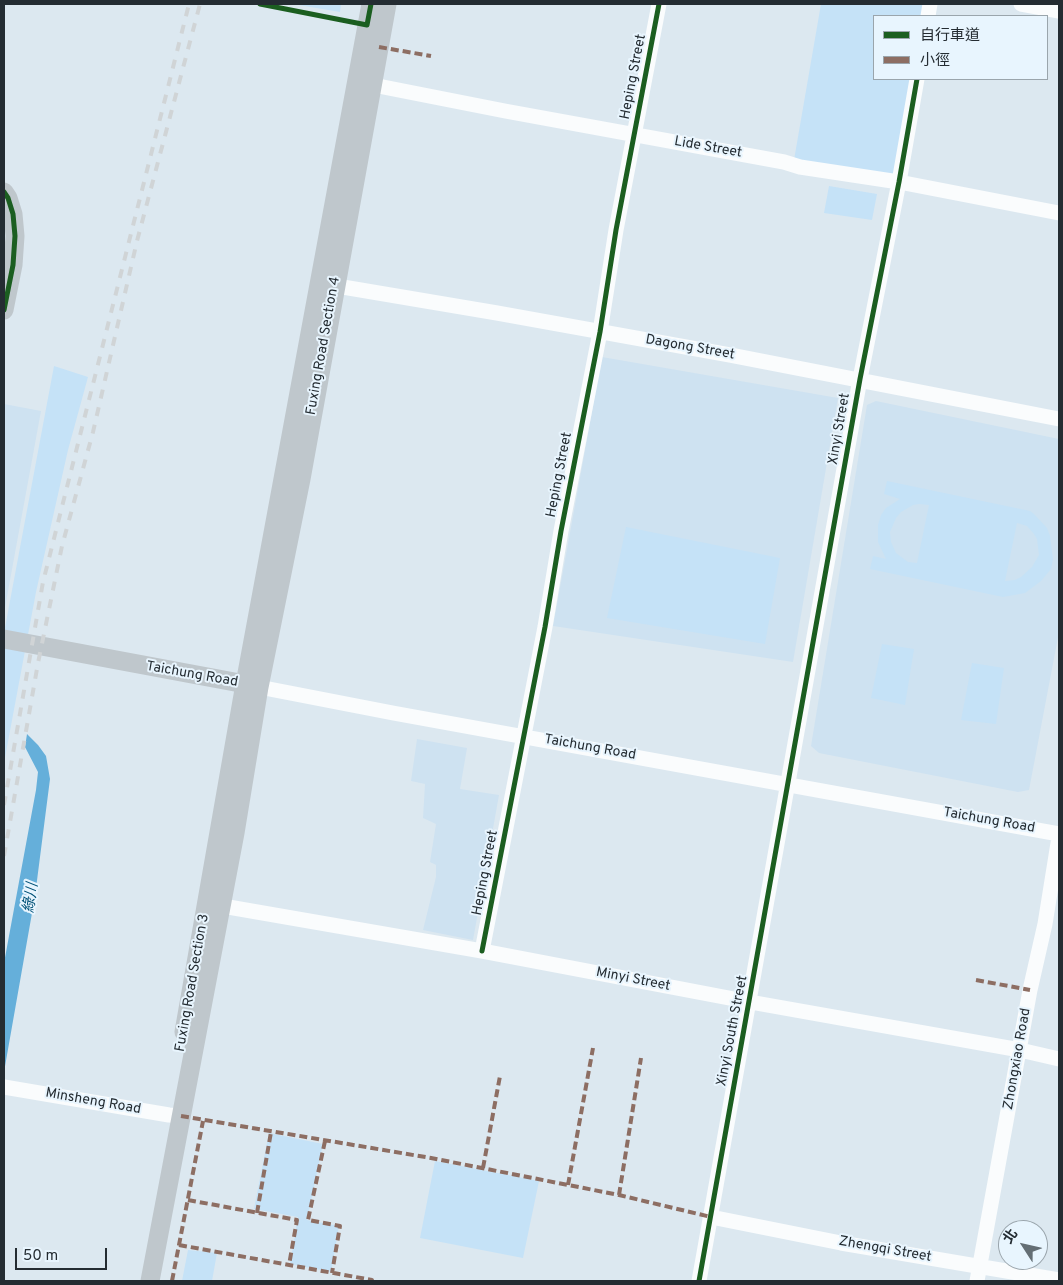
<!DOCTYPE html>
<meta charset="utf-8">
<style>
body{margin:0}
#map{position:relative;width:1063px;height:1285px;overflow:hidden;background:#dce8f0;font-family:Overpass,"Noto Sans TC",sans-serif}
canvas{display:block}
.frame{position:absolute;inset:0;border:5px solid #242c32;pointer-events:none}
.legend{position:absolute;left:873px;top:15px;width:175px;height:65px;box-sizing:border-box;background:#e8f5fe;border:1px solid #9aa5ac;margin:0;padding:6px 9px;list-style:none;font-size:15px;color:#242c32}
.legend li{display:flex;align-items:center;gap:10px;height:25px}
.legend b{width:25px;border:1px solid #9aa5ac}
.north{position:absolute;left:998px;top:1220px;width:50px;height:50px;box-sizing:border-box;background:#e8f5fe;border:1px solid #9aa5ac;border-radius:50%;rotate:305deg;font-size:14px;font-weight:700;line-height:20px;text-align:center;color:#242c32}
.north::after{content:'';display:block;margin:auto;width:18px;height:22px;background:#646e74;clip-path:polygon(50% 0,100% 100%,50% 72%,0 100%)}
.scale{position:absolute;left:15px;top:1248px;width:92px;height:22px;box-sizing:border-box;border:2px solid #242c32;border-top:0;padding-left:6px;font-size:15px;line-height:18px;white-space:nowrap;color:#242c32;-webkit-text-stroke:4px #e8f5fe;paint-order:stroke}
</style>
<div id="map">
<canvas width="1063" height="1285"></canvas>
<div class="frame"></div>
<ul class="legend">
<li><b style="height:6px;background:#1b5e20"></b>自行車道</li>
<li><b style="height:6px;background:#8d6e63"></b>小徑</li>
</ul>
<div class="north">北</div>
<div class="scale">50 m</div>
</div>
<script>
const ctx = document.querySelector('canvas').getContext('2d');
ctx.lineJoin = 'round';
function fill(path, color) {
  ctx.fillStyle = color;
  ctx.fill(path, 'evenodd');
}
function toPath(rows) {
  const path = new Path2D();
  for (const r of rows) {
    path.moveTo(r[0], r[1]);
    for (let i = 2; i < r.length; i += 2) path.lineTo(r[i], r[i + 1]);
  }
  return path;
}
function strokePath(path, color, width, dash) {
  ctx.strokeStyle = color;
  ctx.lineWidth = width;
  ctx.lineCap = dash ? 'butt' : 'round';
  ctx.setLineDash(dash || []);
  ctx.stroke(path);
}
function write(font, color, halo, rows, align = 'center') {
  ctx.font = font + ' Overpass,"Noto Sans TC",sans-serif';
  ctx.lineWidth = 4;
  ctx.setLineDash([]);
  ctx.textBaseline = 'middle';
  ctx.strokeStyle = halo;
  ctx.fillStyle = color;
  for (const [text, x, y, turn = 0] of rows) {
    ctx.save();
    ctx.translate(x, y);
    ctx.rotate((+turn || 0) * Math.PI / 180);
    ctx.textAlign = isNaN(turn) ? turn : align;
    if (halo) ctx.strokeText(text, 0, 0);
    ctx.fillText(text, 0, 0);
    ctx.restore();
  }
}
const built = toPath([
 [602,357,838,398,793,662,553,626],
 [876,401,1059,439,1059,632,1029,790,1018,792,819,753,811,746,867,405],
 [4,404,41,411,4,613],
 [417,739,467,748,460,789,499,795,473,940,423,930,436,877,436,865,430,862,436,824,423,818,425,784,411,781]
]);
const green = toPath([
 [293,4,341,4,340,12],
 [821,4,926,4,923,16,874,16,874,79,913,79,895,178,794,160],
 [829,186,877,194,872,220,824,213],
 [54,366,88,377,68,450,36,592,4,763,4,633],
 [887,481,1030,511,1034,514,1047,528,1050,536,1053,559,1051,569,1041,581,1025,593,1003,597,870,569,873,556,886,559,878,542,878,525,881,515,886,508,900,499,884,494],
 [919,504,929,505,917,563,908,562,896,553,891,542,890,532,896,518,901,512,913,505],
 [1017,523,1027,526,1034,534,1037,539,1039,555,1032,567,1021,577,1015,580,1005,581],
 [626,527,780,558,765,644,607,618],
 [882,644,914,649,905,705,871,698],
 [972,663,1004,668,996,724,961,720],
 [269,1133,323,1144,307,1220,339,1226,331,1272,290,1264,298,1217,254,1209],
 [435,1161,539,1181,523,1258,420,1238],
 [188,1250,217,1253,212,1281,182,1281]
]);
const water = toPath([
 [27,734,38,745,46,756,50,779,35,896,4,1072,4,963,36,790,38,772,25,747]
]);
const minor = toPath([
 [1021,4,1059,11],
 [928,16,930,4],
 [363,83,505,111,784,162,800,167,899,182,1059,213],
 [325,284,497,313,730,355,1059,419],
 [259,687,393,713,1059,834],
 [211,904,482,951,750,1002,1020,1050,1059,1059],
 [482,951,545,627,561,531,600,332,616,230,659,4],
 [4,1087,169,1115,181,1116],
 [711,1217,841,1243,1059,1280],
 [699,1281,860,379,899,182,917,79],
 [977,1281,1030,990,1045,924,1059,837]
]);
const major = toPath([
 [4,192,8,198,13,214,15,236,13,265,4,310],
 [4,639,256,686],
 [184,1032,245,684,371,4],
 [150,1281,235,833,259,687,301,479,387,4]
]);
const rail = toPath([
 [4,805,43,582,189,4],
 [4,856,38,663,62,546,93,432,137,241,200,4]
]);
const quiet = toPath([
 [379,47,431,56],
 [976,980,1030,990],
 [181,1116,431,1158,619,1195,711,1217],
 [325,1141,308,1220,340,1226,332,1273],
 [483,1168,500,1076],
 [568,1185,593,1048],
 [619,1195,641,1058],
 [188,1200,297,1220,289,1265],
 [257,1213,271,1132],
 [179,1245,372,1280,372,1281],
 [172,1281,203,1121]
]);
const cycleway = toPath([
 [260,4,367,25,371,4],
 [4,192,8,198,13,214,15,236,13,265,4,310],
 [482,951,545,627,561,531,600,332,616,230,659,4],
 [699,1281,860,379,899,182,917,79]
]);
const streetNames = [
 ["Heping Street",634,77,-79],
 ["Lide Street",708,148,10],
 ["Fuxing Road Section 4",324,346,-80],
 ["Dagong Street",690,348,10],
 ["Xinyi Street",840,429,-80],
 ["Heping Street",560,475,-79],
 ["Taichung Road",192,675,10],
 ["Taichung Road",590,748,10],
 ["Taichung Road",989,821,10],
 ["Heping Street",486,873,-79],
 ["Minyi Street",633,980,11],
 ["Fuxing Road Section 3",193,983,-80],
 ["Xinyi South Street",733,1031,-79],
 ["Zhongxiao Road",1018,1059,-80],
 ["Minsheng Road",93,1102,10],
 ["Zhengqi Street",885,1250,10]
];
const waterNames = [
 ["綠川",32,898,-82]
];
fill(built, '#cee2f1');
fill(green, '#c5e2f7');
fill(water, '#65afda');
strokePath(minor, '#fafcfd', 15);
strokePath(major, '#bfc7cc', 19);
strokePath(rail, '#d0d4d6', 4, [9, 9]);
strokePath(quiet, '#8d6e63', 4, [8, 4]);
strokePath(cycleway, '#1b5e20', 5);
write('14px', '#242c32', '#e8f5fe', streetNames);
write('italic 15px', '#005177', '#e8f5fe', waterNames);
</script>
